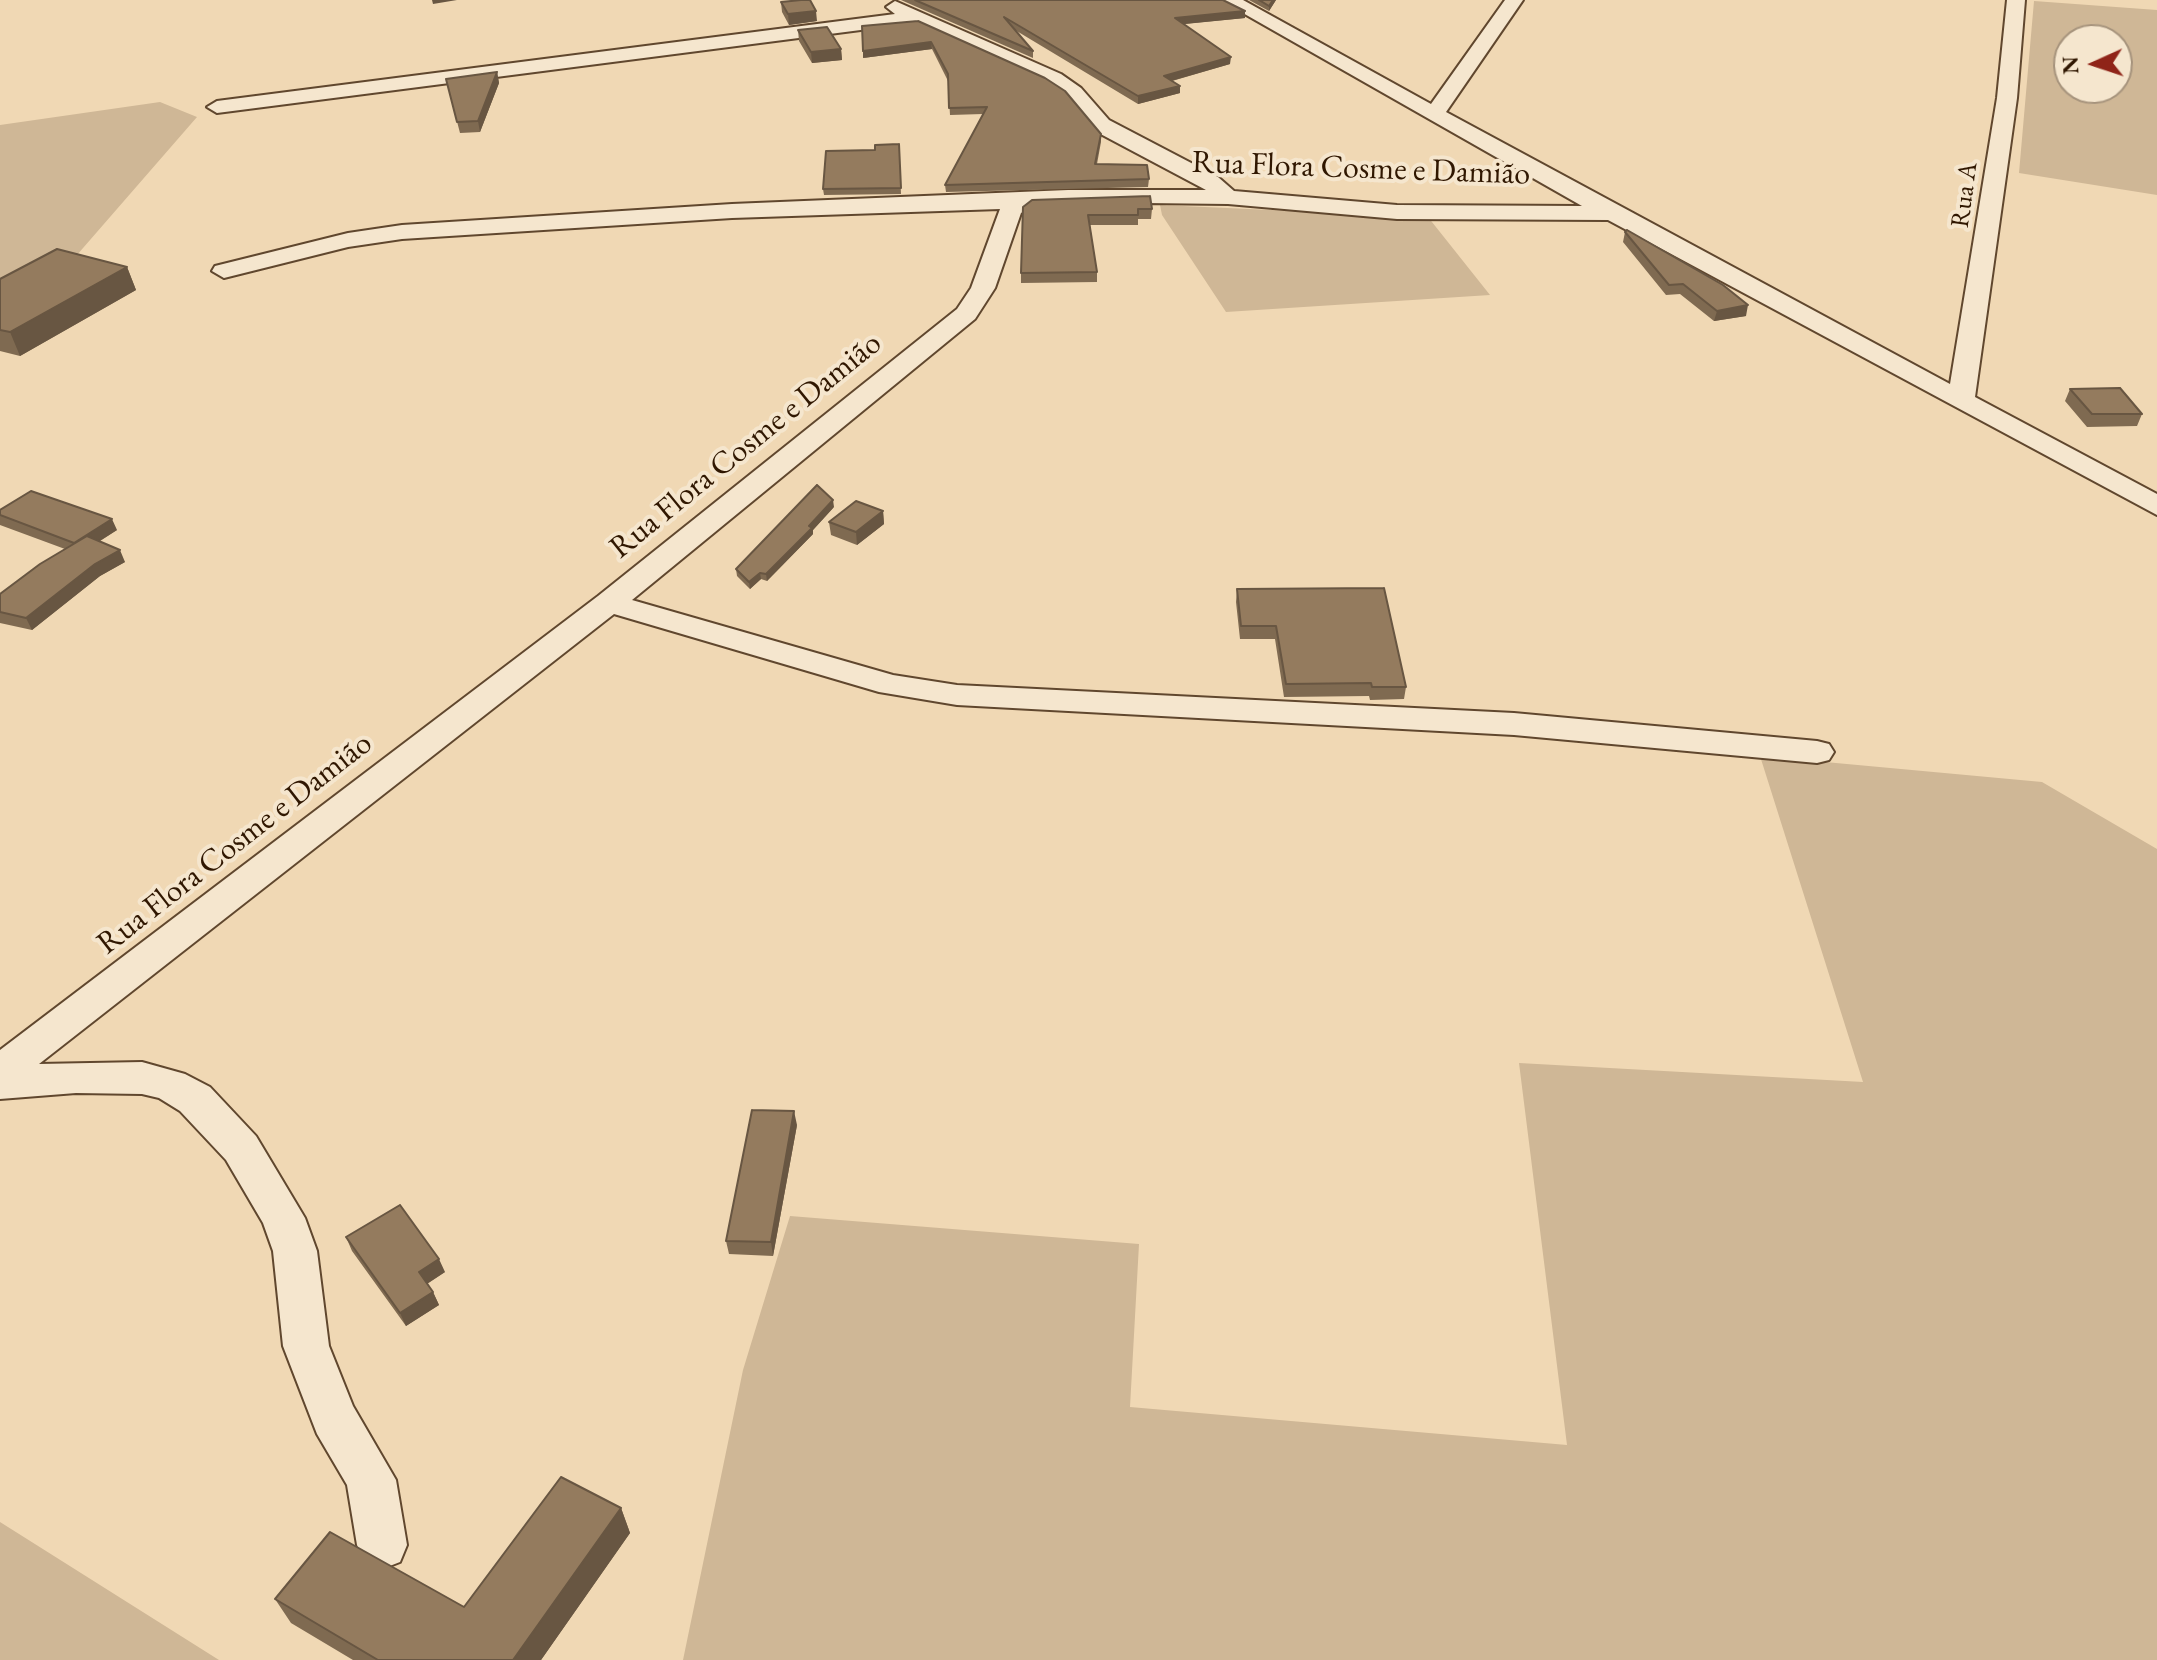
<!DOCTYPE html>
<meta charset="utf-8">
<style>
body{margin:0}
#map{position:relative;width:2157px;height:1660px;overflow:hidden;background:#f0d8b4;font-family:"EB Garamond",serif}
canvas{display:block}
.north{position:absolute;left:2053px;top:24px;width:80px;height:80px;box-sizing:border-box;background:#f5e6ce;border:2px solid #a6937c;border-radius:50%;rotate:267deg;font-size:22px;font-weight:700;line-height:32px;text-align:center;color:#301701}
.north::after{content:'';display:block;margin:auto;width:28px;height:36px;background:#8f2418;clip-path:polygon(50% 0,100% 100%,50% 72%,0 100%)}
</style>
<div id="map">
<canvas width="2157" height="1660"></canvas>
<div class="north">N</div>
</div>
<script>
const ctx = document.querySelector('canvas').getContext('2d');
ctx.lineJoin = 'round';
function fill(path, color) {
  ctx.fillStyle = color;
  ctx.fill(path, 'evenodd');
}
function toPath(rows) {
  const path = new Path2D();
  for (const r of rows) {
    path.moveTo(r[0], r[1]);
    for (let i = 2; i < r.length; i += 2) path.lineTo(r[i], r[i + 1]);
  }
  return path;
}
function strokePath(path, color, width, dash) {
  ctx.strokeStyle = color;
  ctx.lineWidth = width;
  ctx.lineCap = dash ? 'butt' : 'round';
  ctx.setLineDash(dash || []);
  ctx.stroke(path);
}
function write(font, color, halo, rows, align = 'center') {
  ctx.font = font + ' "EB Garamond",serif';
  ctx.lineWidth = 8;
  ctx.setLineDash([]);
  ctx.textBaseline = 'middle';
  ctx.strokeStyle = halo;
  ctx.fillStyle = color;
  for (const [text, x, y, turn = 0] of rows) {
    ctx.save();
    ctx.translate(x, y);
    ctx.rotate((+turn || 0) * Math.PI / 180);
    ctx.textAlign = isNaN(turn) ? turn : align;
    if (halo) ctx.strokeText(text, 0, 0);
    ctx.fillText(text, 0, 0);
    ctx.restore();
  }
}
const green = toPath([
 [2034,1,2157,10,2157,195,2019,173],
 [2069,40,2117,40,2117,88,2069,88],
 [160,102,197,117,70,263,0,298,0,125],
 [1160,205,1428,217,1490,295,1226,312,1162,215],
 [1760,756,2042,782,2157,849,2157,1660,683,1660,743,1370,790,1216,1139,1244,1130,1407,1567,1445,1519,1063,1863,1082],
 [0,1522,219,1660,0,1660]
]);
const street = toPath([
 [1220,0,1243,0,1431,104,1505,0,1523,0,1446,112,1950,384,1997,98,2007,0,2025,0,2017,98,1975,397,2157,494,2157,515,1608,220,1397,219,1228,204,1146,203,1068,204,1031,207,1021,213,995,288,975,319,632,600,893,675,957,685,1514,713,1817,741,1829,744,1834,752,1829,760,1817,763,1514,735,957,705,879,692,614,614,39,1064,142,1062,185,1074,210,1087,256,1136,305,1218,317,1251,329,1346,353,1406,396,1480,407,1545,400,1562,382,1569,364,1562,357,1545,347,1485,317,1434,283,1346,273,1251,263,1223,226,1160,180,1111,159,1098,142,1094,76,1093,0,1099,0,1050,598,596,957,309,971,288,1000,209,732,218,402,239,348,247,224,278,212,271,215,266,348,233,402,225,732,204,1068,190,1206,190,1093,130,1067,96,1047,82,915,23,217,113,207,107,217,101,895,14,886,7,895,1,1061,74,1081,88,1109,120,1218,177,1234,191,1397,205,1582,206,1220,0]
]);
const wall = toPath([
 [901,0,1223,0,1245,11,1245,18,1183,24,1230,64,1172,81,1180,86,1180,93,1138,104,1015,30,1033,51,1033,58],
 [1249,0,1276,0,1269,11],
 [781,2,817,21,789,25,782,12],
 [918,21,1101,134,1101,142,1097,164,1149,179,1148,187,946,192,945,185,983,114,950,115,948,81,932,49,863,58],
 [798,30,841,49,842,60,812,63,799,41],
 [497,72,499,83,480,132,460,133,446,79],
 [899,144,901,194,824,195,823,189,875,150],
 [1032,200,1152,209,1151,219,1138,219,1138,225,1090,225,1097,272,1097,282,1021,283,1021,273],
 [1625,232,1746,316,1714,321,1680,294,1666,295,1623,242],
 [127,267,136,290,20,356,0,351,0,279],
 [2070,389,2142,414,2137,426,2087,427,2065,401],
 [834,507,813,530,813,534,767,581,761,579,750,589,737,576,736,569],
 [0,510,117,530,100,541,125,562,100,576,32,630,0,623,0,594,65,549,0,525],
 [883,511,884,524,857,545,831,535,829,522],
 [1237,589,1406,687,1404,699,1370,700,1369,696,1284,697,1275,639,1240,639,1236,602],
 [797,1125,773,1256,729,1254,726,1241],
 [346,1237,445,1272,427,1284,433,1292,439,1305,406,1326,352,1251],
 [621,1508,630,1533,541,1660,353,1660,291,1623,275,1599,464,1607]
]);
const shadedWall = toPath([
 [432,0,457,0,433,4],
 [1273,0,1276,0,1269,11,1269,6],
 [816,11,817,21,789,25,788,14],
 [1245,11,1245,18,1175,25,1175,18],
 [931,42,932,49,863,58,863,51],
 [841,49,842,60,812,63,811,52],
 [1231,57,1230,64,1164,83,1164,76],
 [497,72,499,83,480,132,478,121],
 [1180,86,1180,93,1138,104,1138,96],
 [127,267,136,290,20,356,10,332],
 [1748,305,1746,316,1714,321,1717,311],
 [833,500,834,507,813,530,813,534,767,581,766,574],
 [883,511,884,524,857,545,856,532],
 [112,519,117,530,79,554,74,543],
 [120,550,125,562,100,576,32,630,26,618,95,564],
 [760,573,761,579,750,589,749,582],
 [794,1111,797,1125,773,1256,771,1242],
 [439,1259,445,1272,425,1285,419,1272],
 [433,1292,439,1305,406,1326,400,1313],
 [621,1508,630,1533,541,1660,513,1660]
]);
const building = toPath([
 [801,0,810,0,816,11,788,14,781,2,801,0],
 [915,0,1223,0,1245,11,1175,18,1231,57,1164,76,1180,86,1138,96,1004,17,1033,51,915,0],
 [1259,0,1273,0,1269,6,1259,0],
 [918,21,1045,78,1065,91,1101,134,1095,164,1147,165,1149,179,945,185,987,107,949,108,948,74,931,42,863,51,862,26,918,21],
 [827,27,841,49,811,52,798,30,827,27],
 [497,72,478,121,457,122,446,79,497,72],
 [899,144,901,188,823,189,826,151,875,150,875,145,899,144],
 [1150,196,1152,209,1138,209,1138,215,1088,215,1097,272,1021,273,1023,207,1032,200,1150,196],
 [1627,230,1723,285,1748,305,1717,311,1683,284,1669,285,1625,232,1627,230],
 [57,249,127,267,10,332,0,330,0,279,57,249],
 [2120,388,2142,414,2092,414,2070,389,2120,388],
 [817,485,833,500,809,526,812,528,766,574,760,573,749,582,736,569,817,485],
 [31,491,112,519,74,543,0,515,0,510,31,491],
 [856,501,883,511,856,532,829,522,856,501],
 [87,536,120,550,95,564,26,618,0,612,0,594,40,564,87,536],
 [1384,588,1406,687,1372,687,1371,683,1286,684,1276,626,1241,626,1237,589,1384,588],
 [752,1110,794,1111,771,1242,726,1241,752,1110],
 [400,1205,439,1259,419,1272,433,1292,400,1313,346,1237,400,1205],
 [561,1477,621,1508,513,1660,378,1660,275,1599,330,1532,464,1607,561,1477]
]);
const farStreetnames = [
 ["Rua A",1965,195,-82]
];
const streetNames = [
 ["Rua Flora Cosme e Damião",1361,169,2],
 ["Rua Flora Cosme e Damião",746,446,-39],
 ["Rua Flora Cosme e Damião",235,844,-38]
];
fill(green, '#cfb796');
strokePath(street, '#60472e', 4);
fill(street, '#f5e6ce');
fill(wall, '#7f6a51');
fill(shadedWall, '#685642');
fill(building, '#947b5e');
strokePath(building, '#685642', 2);
write('26px', '#301701', '#f5e6ce', farStreetnames);
write('32px', '#301701', '#f5e6ce', streetNames);
</script>
